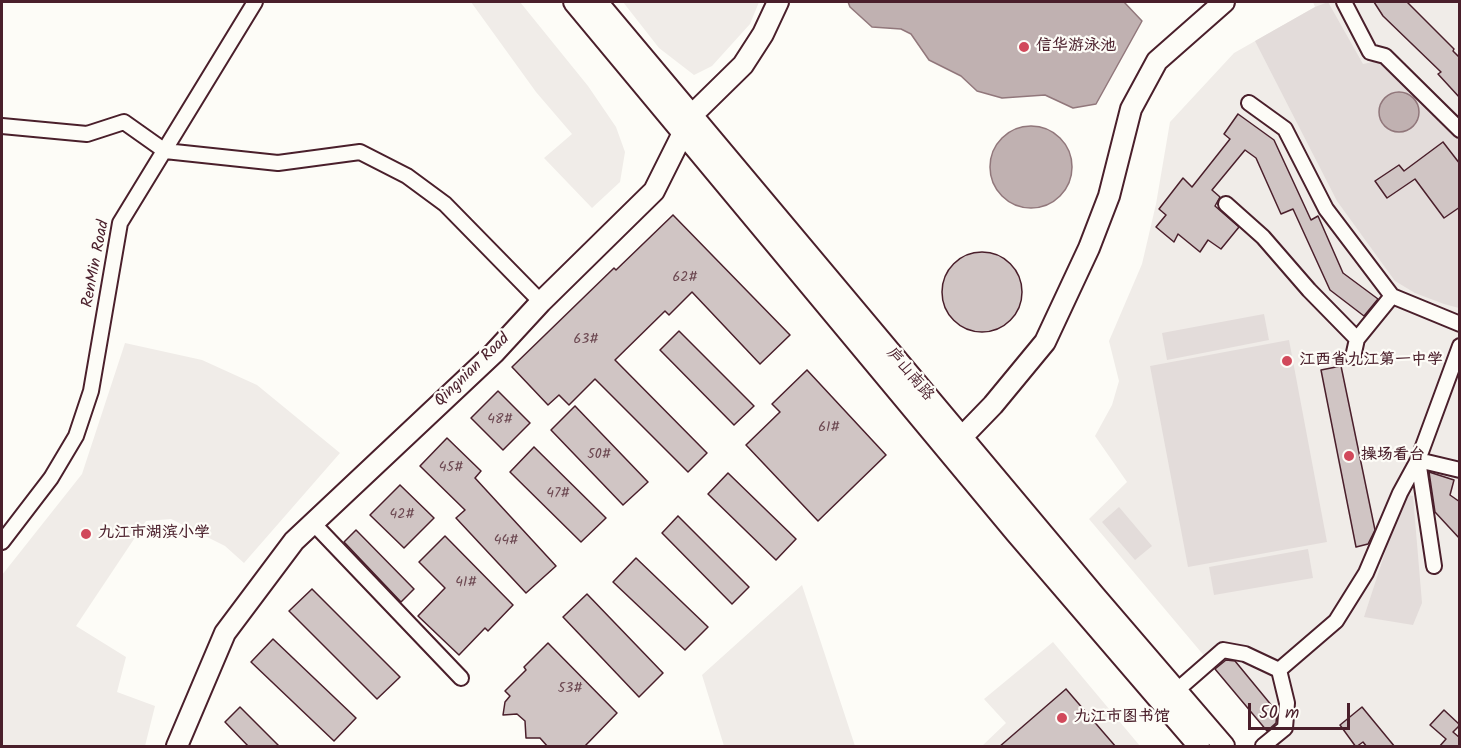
<!DOCTYPE html>
<meta charset="utf-8">
<style>
body{margin:0}
#map{position:relative;width:1461px;height:748px;overflow:hidden;background:#fdfcf7;font-family:Kalam,sans-serif}
canvas{display:block}
.frame{position:absolute;inset:0;border:3px solid #4a1f2b;pointer-events:none}
.scale{position:absolute;left:1248px;top:703px;width:102px;height:27px;box-sizing:border-box;border:3px solid #4a1f2b;border-top:0;padding-left:8px;font-size:18px;line-height:21px;white-space:nowrap;color:#4a1f2b;-webkit-text-stroke:4px #fdfcf7;paint-order:stroke}
</style>
<div id="map">
<canvas width="1461" height="748"></canvas>
<div class="frame"></div>
<div class="scale">50 m</div>
</div>
<script>
const ctx = document.querySelector('canvas').getContext('2d');
ctx.lineJoin = 'round';
function fill(path, color) {
  ctx.fillStyle = color;
  ctx.fill(path, 'evenodd');
}
function toPath(rows) {
  const path = new Path2D();
  for (const r of rows) {
    if (r.length === 3) {
      path.moveTo(r[0] + r[2], r[1]);
      path.arc(r[0], r[1], r[2], 0, 2 * Math.PI);
      continue;
    }
    path.moveTo(r[0], r[1]);
    for (let i = 2; i < r.length; i += 2) path.lineTo(r[i], r[i + 1]);
  }
  return path;
}
function strokePath(path, color, width, dash) {
  ctx.strokeStyle = color;
  ctx.lineWidth = width;
  ctx.lineCap = dash ? 'butt' : 'round';
  ctx.setLineDash(dash || []);
  ctx.stroke(path);
}
function write(font, color, halo, rows, align = 'center') {
  ctx.font = font + ' Kalam,"LXGW WenKai TC",sans-serif';
  ctx.lineWidth = 4.5;
  ctx.setLineDash([]);
  ctx.textBaseline = 'middle';
  ctx.strokeStyle = halo;
  ctx.fillStyle = color;
  for (const [text, x, y, turn = 0] of rows) {
    ctx.save();
    ctx.translate(x, y);
    ctx.rotate((+turn || 0) * Math.PI / 180);
    ctx.textAlign = isNaN(turn) ? turn : align;
    if (halo) ctx.strokeText(text, 0, 0);
    ctx.fillText(text, 0, 0);
    ctx.restore();
  }
}
const built = toPath([
 [471,2,520,2,588,86,616,127,625,152,620,182,592,208,544,158,572,134,536,92],
 [623,2,759,2,750,24,712,66,694,75,659,48],
 [1313,2,1459,2,1459,746,1280,746,1089,519,1127,482,1095,436,1112,405,1119,381,1109,341,1142,264,1156,204,1170,122,1234,53,1315,7],
 [125,343,202,360,257,385,340,453,244,563,225,546,171,519,146,521,76,626,126,657,117,692,155,706,145,746,2,746,2,575,82,474],
 [802,585,855,746,724,746,702,675],
 [1053,642,1140,746,982,746,1006,723,984,699]
]);
const green = toPath([
 [1328,2,1363,64,1383,60,1436,113,1459,140,1459,308,1444,304,1415,293,1395,281,1337,201,1255,41,1315,7],
 [1264,314,1269,340,1167,360,1162,333],
 [1289,340,1327,542,1188,567,1150,366],
 [1404,494,1413,496,1422,603,1413,625,1364,617],
 [1119,507,1152,546,1135,560,1102,522],
 [1308,549,1313,578,1214,595,1209,567]
]);
const water = toPath([
 [848,2,1124,2,1142,21,1096,104,1073,108,1045,95,1002,98,977,91,961,76,929,60,911,34,901,29,872,27,850,7,848,2],
 [1399,112,20],
 [1031,167,41]
]);
const building = toPath([
 [1374,2,1407,2,1454,49,1453,51,1460,58,1460,98,1438,74,1441,72,1383,16,1374,2],
 [1238,114,1274,140,1311,220,1318,216,1343,273,1378,299,1364,316,1330,290,1293,209,1281,214,1256,158,1245,150,1212,190,1220,197,1215,206,1239,227,1221,249,1208,240,1200,252,1178,234,1174,242,1156,227,1166,215,1159,209,1183,178,1192,187,1230,139,1224,134,1238,114],
 [1443,142,1460,164,1460,207,1444,218,1415,179,1387,198,1375,181,1399,165,1404,171,1443,142],
 [673,215,790,335,760,364,692,292,669,315,665,311,615,360,707,453,688,472,595,379,569,405,559,395,548,405,512,367,614,268,616,270,673,215],
 [982,292,40],
 [679,331,754,406,734,425,660,350,679,331],
 [1341,366,1375,530,1368,544,1356,547,1321,370,1341,366],
 [807,370,886,455,818,521,746,445,780,412,772,404,807,370],
 [498,391,530,423,503,450,471,418,498,391],
 [575,406,648,482,623,505,551,430,575,406],
 [447,438,481,471,475,478,556,566,526,593,456,518,465,510,420,466,447,438],
 [534,447,606,518,581,542,510,472,534,447],
 [1429,472,1454,480,1450,495,1460,502,1460,539,1435,512,1429,472],
 [728,473,796,539,776,560,708,494,728,473],
 [400,485,434,518,404,548,370,515,400,485],
 [678,516,749,587,732,604,662,533,678,516],
 [356,530,414,589,401,602,344,542,356,530],
 [445,536,513,605,488,631,485,628,459,655,418,616,445,588,419,562,445,536],
 [636,558,708,627,685,650,613,582,636,558],
 [312,589,400,677,377,699,289,611,312,589],
 [587,594,663,673,639,697,563,617,587,594],
 [273,639,356,718,334,741,251,662,273,639],
 [548,643,617,713,584,747,548,747,540,738,526,738,525,721,517,714,503,715,505,702,510,696,505,691,526,670,524,667,548,643],
 [1226,660,1235,661,1277,712,1276,723,1267,731,1215,669,1226,660],
 [1066,689,1116,747,999,747,1066,689],
 [240,707,280,747,249,747,225,722,240,707],
 [1362,707,1395,747,1367,747,1363,742,1356,747,1340,725,1362,707],
 [1444,710,1460,725,1453,732,1460,738,1460,747,1439,747,1446,739,1430,725,1444,710]
]);
const street = toPath([
 [1344,2,1370,52,1385,56,1460,130],
 [1249,103,1285,129,1326,209,1392,296,1460,324],
 [2,126,87,134,124,122,165,151,278,163,360,152,407,176,445,204,541,302],
 [1226,204,1263,237,1309,290,1357,339],
 [1460,346,1418,460,1460,470],
 [1353,357,1357,339,1392,296],
 [313,523,461,678],
 [2,542,51,478,76,436,91,391,120,223,255,2],
 [1279,670,1336,621,1366,573,1400,493,1418,460,1434,566],
 [1176,691,1223,650,1245,654,1279,670],
 [1263,746,1285,728,1287,703,1279,670]
]);
const secondary = toPath([
 [574,2,1016,533,1199,746],
 [597,2,1095,596,1224,746],
 [962,437,993,405,1045,342,1089,248,1109,196,1131,109,1157,61,1224,2],
 [177,746,225,633,294,541,494,353,541,302,654,191,692,115,743,65,763,34,778,2]
]);
const markers = [
 [1024,47,6,"#d1495b"],
 [1287,361,6,"#d1495b"],
 [1349,456,6,"#d1495b"],
 [86,534,6,"#d1495b"],
 [1062,718,6,"#d1495b"]
];
const numberNames = [
 ["62#",685,279],
 ["63#",586,341],
 ["48#",500,421],
 ["61#",829,429],
 ["50#",599,456],
 ["45#",451,469],
 ["47#",558,495],
 ["42#",402,516],
 ["44#",506,542],
 ["41#",466,584],
 ["53#",570,690]
];
const poiNames = [
 ["信华游泳池",1036,47],
 ["江西省九江第一中学",1299,361],
 ["操场看台",1361,456],
 ["九江市湖滨小学",98,534],
 ["九江市图书馆",1074,718]
];
const streetNames = [
 ["RenMin Road",97,264,-79],
 ["Qingnian Road",473,371,-44],
 ["庐山南路",909,375,50]
];
fill(built, '#f0ece8');
fill(green, '#e3dcda');
fill(water, '#c0b1b1');
strokePath(water, '#91777b', 1.5);
fill(building, '#d0c5c4');
strokePath(building, '#4a1f2b', 1.5);
strokePath(street, '#4a1f2b', 18);
strokePath(secondary, '#4a1f2b', 24);
strokePath(street, '#fdfcf7', 14);
strokePath(secondary, '#fdfcf7', 20);
for (const [x, y, r, color] of markers) {
  const dot = new Path2D();
  dot.arc(x, y, r, 0, 2 * Math.PI);
  ctx.fillStyle = color;
  ctx.fill(dot);
  strokePath(dot, '#fdfcf7', 2);
}
write('14px', '#6c4851', null, numberNames);
write('bold 16px', '#4a1f2b', '#fdfcf7', poiNames, 'left');
write('16px', '#4a1f2b', '#fdfcf7', streetNames);
</script>
